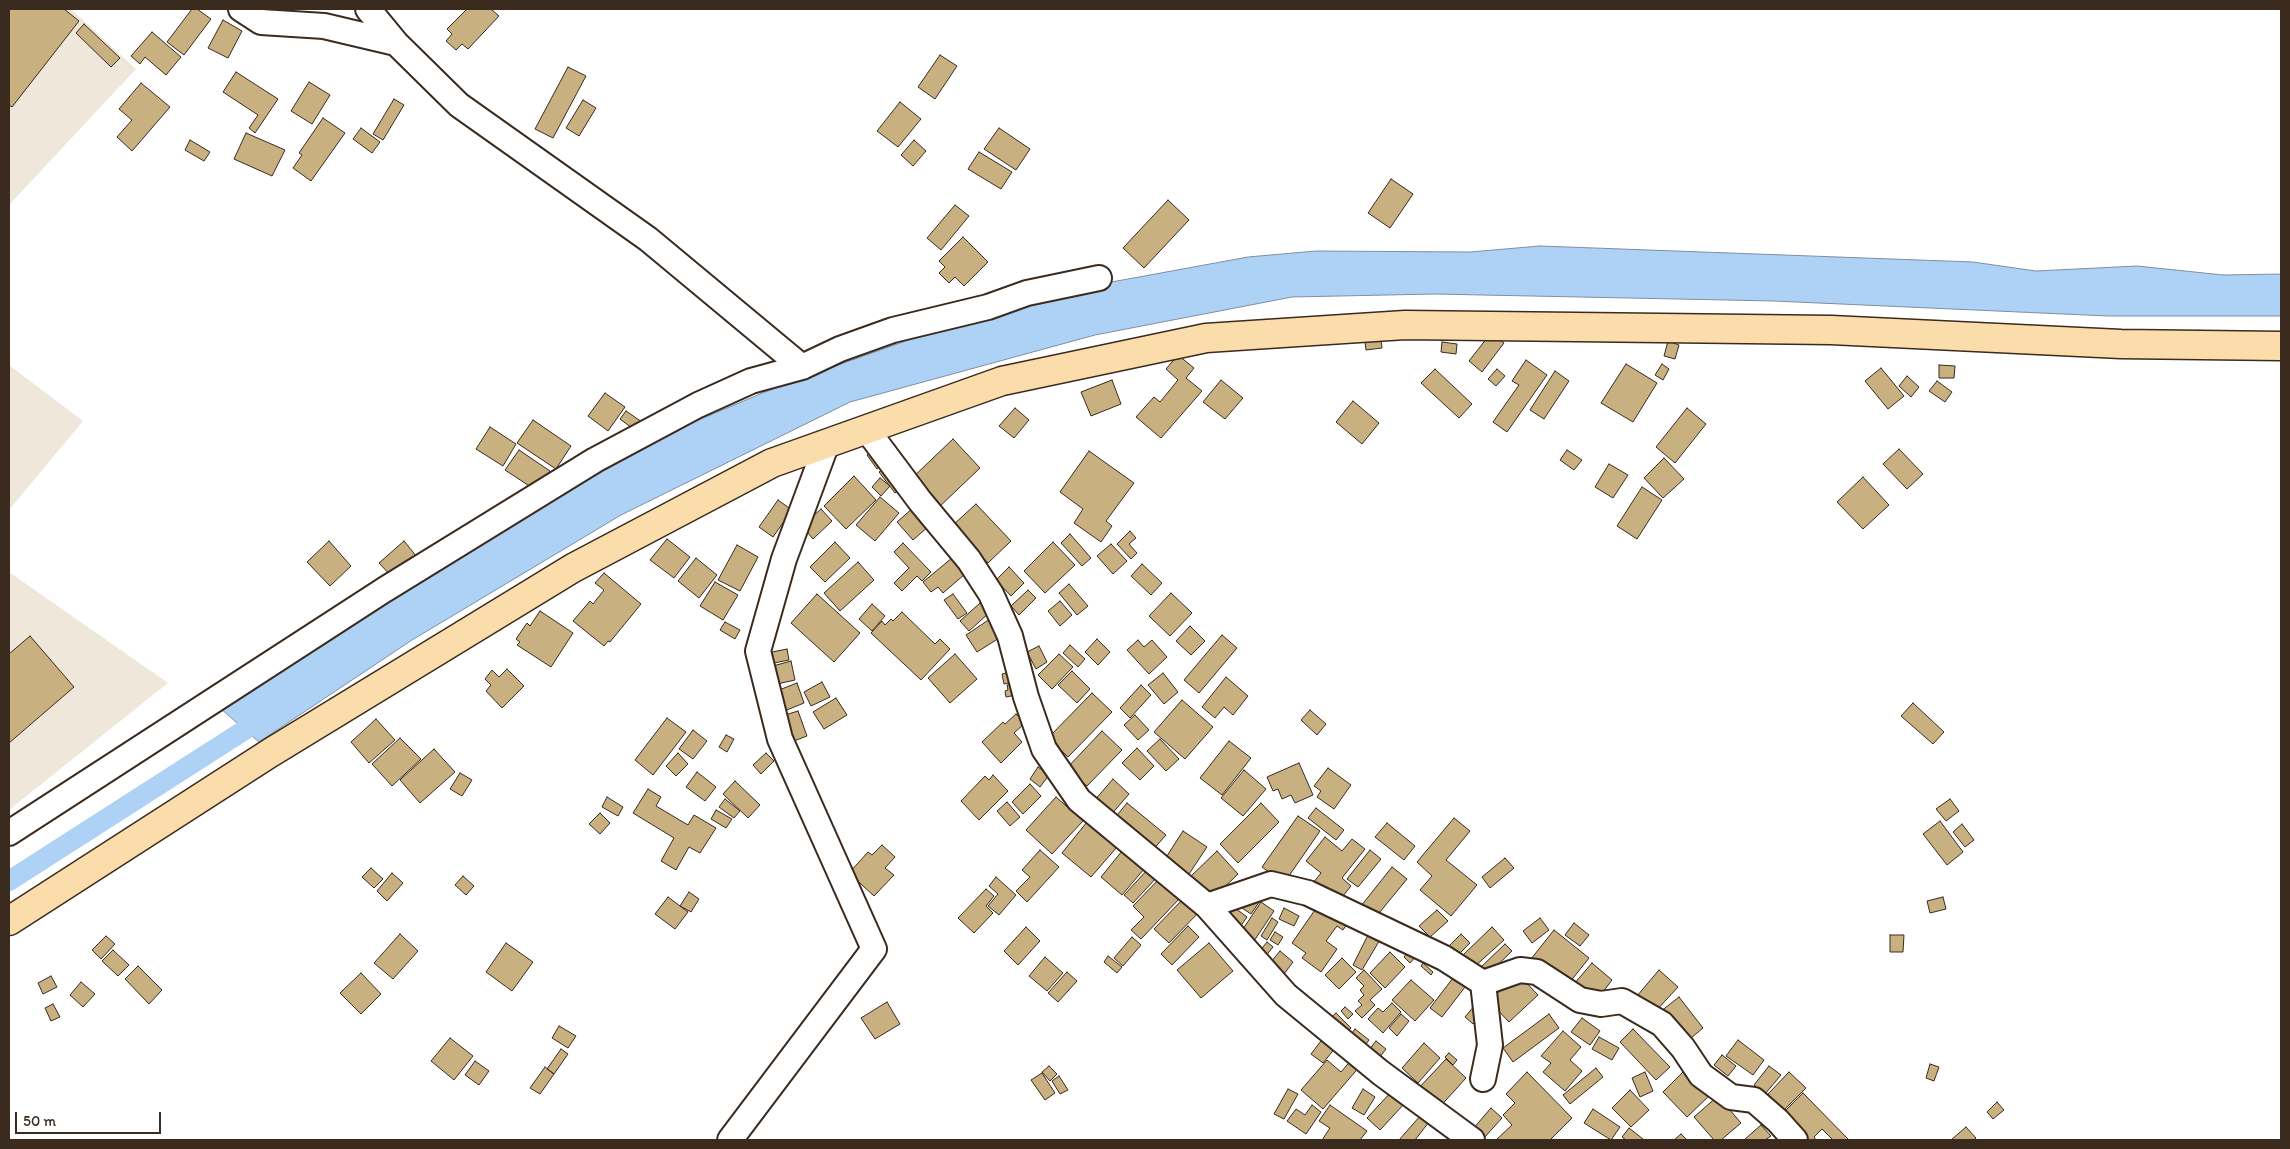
<!DOCTYPE html>
<style>
body{margin:0}
#map{position:relative;width:2290px;height:1149px;overflow:hidden;background:#fff;font-family:Itim,sans-serif}
canvas{display:block}
.frame{position:absolute;inset:0;border:10px solid #3b2a1e;pointer-events:none}
.scale{position:absolute;left:15px;top:1112px;width:146px;height:22px;box-sizing:border-box;border:2px solid #3b2a1e;border-top:0;padding-left:6px;font-size:15px;line-height:18px;white-space:nowrap;color:#3b2a1e;-webkit-text-stroke:4px #fff;paint-order:stroke}
</style>
<div id="map">
<canvas width="2290" height="1149"></canvas>
<div class="frame"></div>
<div class="scale">50 m</div>
</div>
<script>
const ctx = document.querySelector('canvas').getContext('2d');
ctx.lineJoin = 'round';
function fill(path, color) {
  ctx.fillStyle = color;
  ctx.fill(path, 'evenodd');
}
function toPath(rows) {
  const path = new Path2D();
  for (const r of rows) {
    path.moveTo(r[0], r[1]);
    for (let i = 2; i < r.length; i += 2) path.lineTo(r[i], r[i + 1]);
  }
  return path;
}
function strokePath(path, color, width, dash) {
  ctx.strokeStyle = color;
  ctx.lineWidth = width;
  ctx.lineCap = dash ? 'butt' : 'round';
  ctx.setLineDash(dash || []);
  ctx.stroke(path);
}
const built = toPath([
 [9,9,71,9,136,69,9,205],
 [9,365,83,421,9,510],
 [9,572,168,683,9,810]
]);
const water = toPath([
 [1540,246,1973,262,2036,271,2137,266,2223,275,2281,274,2281,316,2108,316,1774,301,1434,294,1292,297,1095,335,850,402,621,515,412,640,259,742,220,708,515,519,696,421,784,384,951,325,1079,288,1248,257,1316,251,1470,252,1540,246]
]);
const canal = toPath([
 [9,881,268,715]
]);
const building = toPath([
 [9,9,64,9,79,21,12,107,9,105,9,9],
 [192,9,197,9,211,19,184,55,167,42,192,9],
 [467,9,491,9,499,16,468,49,462,44,456,50,446,41,452,34,447,29,467,9],
 [223,20,242,31,228,58,208,48,223,20],
 [84,24,120,58,111,67,76,33,84,24],
 [152,32,181,57,166,75,145,57,140,64,131,56,152,32],
 [940,55,957,66,935,99,918,87,940,55],
 [568,67,586,76,553,138,535,129,568,67],
 [236,72,278,99,255,133,249,128,258,115,223,92,236,72],
 [309,82,330,95,312,124,291,111,309,82],
 [141,83,170,107,132,151,117,137,132,120,119,109,141,83],
 [394,99,404,105,383,140,373,134,394,99],
 [583,100,596,108,579,136,566,128,583,100],
 [900,102,921,119,898,147,877,131,900,102],
 [323,118,345,133,311,181,293,168,302,155,299,153,323,118],
 [361,128,380,142,372,153,353,139,361,128],
 [999,128,1030,149,1016,170,984,149,999,128],
 [246,133,285,150,272,176,234,159,246,133],
 [190,140,210,152,204,161,185,150,190,140],
 [914,140,926,151,913,166,901,155,914,140],
 [979,152,1012,172,1001,189,968,169,979,152],
 [1391,179,1413,194,1390,228,1368,213,1391,179],
 [1168,200,1189,220,1144,268,1123,248,1168,200],
 [955,205,969,216,941,250,927,238,955,205],
 [963,237,988,262,964,286,955,277,949,283,939,273,945,267,939,261,963,237],
 [1491,333,1504,343,1482,372,1469,361,1491,333],
 [1381,340,1382,348,1366,350,1365,342,1381,340],
 [1668,341,1679,345,1675,359,1664,356,1668,341],
 [1442,342,1457,344,1456,354,1441,352,1442,342],
 [1178,355,1194,368,1186,378,1202,391,1161,438,1136,417,1154,397,1160,402,1178,380,1166,369,1178,355],
 [1526,360,1547,375,1507,432,1493,422,1519,385,1512,381,1526,360],
 [1626,364,1657,383,1633,422,1601,403,1626,364],
 [1662,364,1669,369,1663,380,1655,375,1662,364],
 [1939,365,1955,366,1954,378,1939,378,1939,365],
 [1881,368,1904,396,1888,409,1865,381,1881,368],
 [1435,369,1472,404,1459,418,1421,383,1435,369],
 [1497,369,1505,376,1496,386,1488,379,1497,369],
 [1555,371,1569,381,1544,419,1530,410,1555,371],
 [1907,376,1919,387,1911,397,1899,386,1907,376],
 [1112,380,1121,404,1091,416,1081,392,1112,380],
 [1221,380,1243,398,1225,419,1203,402,1221,380],
 [1937,381,1952,392,1945,402,1929,391,1937,381],
 [605,393,625,407,608,431,588,416,605,393],
 [1353,401,1379,423,1362,444,1336,422,1353,401],
 [1015,408,1029,420,1014,438,999,426,1015,408],
 [1687,408,1706,424,1675,463,1656,447,1687,408],
 [626,411,642,422,636,431,620,419,626,411],
 [533,420,571,446,556,469,517,443,533,420],
 [490,427,516,444,503,466,476,449,490,427],
 [953,439,980,468,937,509,910,480,953,439],
 [1899,449,1923,474,1907,489,1883,464,1899,449],
 [519,450,550,471,537,491,505,470,519,450],
 [1567,450,1582,460,1574,470,1560,460,1567,450],
 [873,451,883,464,877,469,867,455,873,451],
 [1089,451,1134,483,1106,521,1112,526,1101,542,1074,523,1083,509,1060,492,1089,451],
 [1664,458,1684,479,1663,498,1644,478,1664,458],
 [1609,464,1628,475,1613,498,1595,487,1609,464],
 [886,467,902,488,895,493,879,472,886,467],
 [854,476,876,500,846,529,824,506,854,476],
 [1863,477,1889,505,1863,529,1837,502,1863,477],
 [880,478,890,486,881,496,872,487,880,478],
 [1642,487,1662,500,1637,539,1617,526,1642,487],
 [880,497,899,513,875,541,856,525,880,497],
 [778,500,792,510,773,537,759,527,778,500],
 [976,504,1011,541,988,563,953,525,976,504],
 [913,508,929,526,913,540,897,522,913,508],
 [821,509,832,521,813,539,802,526,821,509],
 [1130,531,1136,538,1129,544,1137,553,1131,559,1117,544,1130,531],
 [1070,534,1091,558,1082,566,1061,543,1070,534],
 [667,539,690,557,674,578,650,560,667,539],
 [329,541,351,566,330,586,307,562,329,541],
 [404,541,417,557,393,578,379,563,404,541],
 [835,542,850,558,825,582,810,567,835,542],
 [1053,542,1075,565,1045,593,1024,571,1053,542],
 [903,543,931,572,922,581,917,576,902,591,894,583,909,568,894,552,903,543],
 [1111,544,1127,561,1113,574,1097,556,1111,544],
 [737,545,758,557,740,591,718,580,737,545],
 [696,558,717,575,699,598,678,581,696,558],
 [952,558,965,574,943,593,938,587,931,592,923,582,952,558],
 [858,562,874,580,840,611,824,593,858,562],
 [1142,564,1162,583,1151,595,1131,576,1142,564],
 [1009,567,1024,583,1011,596,996,580,1009,567],
 [604,573,641,604,610,642,608,641,604,646,573,621,590,601,593,604,604,590,595,583,604,573],
 [715,582,738,595,723,620,700,606,715,582],
 [1069,584,1088,606,1077,615,1059,593,1069,584],
 [1028,590,1036,598,1019,615,1011,606,1028,590],
 [1171,593,1192,613,1170,636,1149,616,1171,593],
 [817,594,860,633,834,662,791,623,817,594],
 [953,594,967,613,958,619,944,600,953,594],
 [1060,601,1072,615,1060,626,1048,611,1060,601],
 [980,603,989,613,969,631,960,621,980,603],
 [872,604,885,616,872,631,859,619,872,604],
 [540,611,573,633,551,667,517,645,520,642,516,639,527,623,530,626,540,611],
 [902,612,935,644,940,639,950,649,921,680,871,633,882,621,885,625,891,619,893,621,902,612],
 [993,617,1004,635,977,652,966,635,993,617],
 [725,622,740,630,735,639,720,630,725,622],
 [1190,626,1205,641,1191,655,1176,641,1190,626],
 [1222,635,1237,648,1199,693,1184,680,1222,635],
 [30,636,74,687,9,743,9,654,30,636],
 [1097,639,1110,652,1098,665,1085,652,1097,639],
 [1138,640,1144,647,1152,640,1167,657,1149,674,1127,650,1138,640],
 [1070,645,1085,659,1078,667,1063,653,1070,645],
 [1039,646,1047,662,1036,669,1027,652,1039,646],
 [787,649,789,660,769,664,767,653,787,649],
 [955,654,977,679,950,703,928,678,955,654],
 [1059,654,1073,667,1052,689,1038,675,1059,654],
 [791,661,795,680,777,684,773,666,791,661],
 [507,669,524,686,502,708,486,691,491,685,485,679,492,670,499,677,507,669],
 [1072,671,1090,689,1077,703,1058,685,1072,671],
 [1010,672,1013,682,1004,684,1002,674,1010,672],
 [1163,673,1178,692,1164,704,1148,685,1163,673],
 [1226,677,1248,696,1233,715,1224,707,1215,718,1202,707,1226,677],
 [822,682,830,697,811,706,804,692,822,682],
 [797,683,804,703,782,712,774,692,797,683],
 [1014,684,1016,695,1006,697,1005,691,1008,690,1007,685,1014,684],
 [1141,685,1151,695,1130,718,1120,708,1141,685],
 [1092,693,1112,712,1068,757,1048,738,1092,693],
 [836,698,847,715,824,729,813,712,836,698],
 [1182,700,1213,727,1185,759,1154,732,1182,700],
 [1913,703,1944,732,1933,744,1901,716,1913,703],
 [1310,710,1326,724,1317,735,1301,720,1310,710],
 [798,711,807,736,794,741,785,715,798,711],
 [1016,714,1025,723,1014,733,1022,742,1001,763,982,742,1003,722,1005,724,1016,714],
 [1135,715,1149,730,1138,740,1124,725,1135,715],
 [667,718,686,732,653,775,635,760,667,718],
 [376,719,395,740,369,763,351,742,376,719],
 [693,730,707,741,693,759,679,749,693,730],
 [1102,731,1122,750,1087,786,1067,768,1102,731],
 [726,735,734,739,727,752,719,747,726,735],
 [400,738,421,759,392,786,372,764,400,738],
 [1160,739,1179,759,1166,771,1147,751,1160,739],
 [1229,741,1251,758,1222,795,1200,778,1229,741],
 [1137,748,1154,766,1140,780,1122,763,1137,748],
 [434,749,455,772,420,803,400,780,434,749],
 [678,753,688,764,676,776,666,766,678,753],
 [766,753,774,761,761,774,753,765,766,753],
 [1299,763,1313,795,1295,803,1291,795,1282,799,1278,789,1273,791,1267,777,1299,763],
 [1038,767,1049,775,1040,787,1030,779,1038,767],
 [1328,768,1351,785,1334,809,1317,797,1321,791,1314,786,1328,768],
 [1244,770,1266,789,1243,816,1221,798,1244,770],
 [697,772,716,787,705,801,686,787,697,772],
 [460,773,472,780,462,796,450,789,460,773],
 [993,775,1008,791,979,820,961,801,985,776,989,780,993,775],
 [1113,779,1129,794,1110,816,1094,801,1113,779],
 [735,781,760,805,748,818,723,794,735,781],
 [1030,784,1041,796,1023,814,1012,802,1030,784],
 [648,789,661,797,656,806,688,825,694,815,716,828,700,853,689,847,676,870,661,861,674,838,633,813,648,789],
 [607,797,623,807,618,816,602,807,607,797],
 [1056,797,1083,821,1052,854,1026,830,1056,797],
 [725,799,740,811,734,818,719,807,725,799],
 [1950,799,1959,811,1946,821,1936,809,1950,799],
 [1007,802,1020,817,1010,826,997,811,1007,802],
 [1127,803,1166,835,1151,852,1113,820,1127,803],
 [1261,803,1279,822,1238,863,1220,844,1261,803],
 [1316,808,1344,830,1336,840,1308,818,1316,808],
 [716,810,732,819,726,828,711,819,716,810],
 [600,813,610,823,600,834,589,824,600,813],
 [1298,816,1320,831,1284,883,1262,867,1298,816],
 [1454,818,1470,831,1446,860,1477,885,1451,916,1420,890,1432,876,1417,862,1454,818],
 [1940,821,1963,852,1947,865,1923,834,1940,821],
 [1087,822,1117,847,1091,877,1062,853,1087,822],
 [1387,823,1415,846,1404,860,1375,837,1387,823],
 [1962,824,1974,840,1965,847,1953,832,1962,824],
 [1183,831,1207,847,1189,874,1165,859,1183,831],
 [1325,837,1342,851,1352,839,1365,849,1342,878,1351,886,1338,902,1313,883,1321,873,1306,861,1325,837],
 [882,845,895,857,885,868,894,875,874,896,849,873,868,852,872,855,882,845],
 [1040,850,1059,867,1027,902,1016,891,1030,877,1022,870,1040,850],
 [1370,850,1381,859,1358,887,1347,879,1370,850],
 [1122,851,1144,869,1122,895,1101,877,1122,851],
 [1217,851,1238,874,1210,901,1189,878,1217,851],
 [1505,858,1514,868,1490,888,1482,877,1505,858],
 [1392,867,1407,879,1375,918,1361,906,1392,867],
 [371,868,383,879,374,888,362,877,371,868],
 [1149,868,1158,876,1133,903,1124,895,1149,868],
 [392,873,403,883,387,901,377,891,392,873],
 [463,876,474,886,466,895,455,885,463,876],
 [996,877,1016,895,999,915,988,906,998,894,989,886,996,877],
 [1161,877,1181,897,1141,939,1131,930,1144,917,1133,906,1161,877],
 [986,889,994,896,986,906,993,913,974,933,958,918,986,889],
 [689,892,699,899,691,912,680,906,689,892],
 [1254,892,1262,898,1251,914,1242,908,1254,892],
 [668,897,688,912,675,929,655,914,668,897],
 [1185,897,1200,911,1169,943,1154,929,1185,897],
 [1943,897,1946,909,1930,913,1927,901,1943,897],
 [1227,902,1247,917,1240,927,1220,912,1227,902],
 [1261,902,1274,911,1252,944,1239,935,1261,902],
 [1317,907,1349,921,1343,930,1337,926,1326,941,1337,949,1321,972,1302,958,1306,953,1292,943,1317,907],
 [1284,908,1299,916,1294,926,1279,919,1284,908],
 [1437,910,1448,921,1430,937,1419,926,1437,910],
 [1272,918,1278,922,1267,940,1261,936,1272,918],
 [1540,918,1549,930,1532,943,1523,931,1540,918],
 [1574,923,1589,935,1580,946,1565,935,1574,923],
 [1188,926,1199,937,1172,965,1161,954,1188,926],
 [1026,927,1040,941,1018,965,1004,951,1026,927],
 [1492,927,1504,940,1473,968,1462,956,1492,927],
 [1554,930,1589,958,1566,987,1531,959,1554,930],
 [1370,931,1381,938,1362,970,1353,965,1370,931],
 [1275,932,1283,937,1278,945,1270,940,1275,932],
 [400,934,418,951,393,979,374,963,400,934],
 [1461,934,1470,943,1454,959,1445,950,1461,934],
 [1890,935,1904,935,1903,952,1890,952,1890,935],
 [106,936,115,944,101,959,92,950,106,936],
 [1132,937,1141,945,1123,966,1114,958,1132,937],
 [1267,942,1273,947,1265,957,1259,952,1267,942],
 [506,943,533,962,512,991,486,972,506,943],
 [1209,943,1233,971,1201,998,1177,970,1209,943],
 [1505,944,1512,951,1487,975,1480,968,1505,944],
 [1410,949,1417,955,1410,963,1404,957,1410,949],
 [113,950,129,965,118,976,102,961,113,950],
 [1280,951,1293,962,1284,974,1270,963,1280,951],
 [1390,952,1405,967,1385,988,1370,973,1390,952],
 [1108,956,1122,967,1117,973,1104,962,1108,956],
 [1045,957,1063,973,1047,991,1029,976,1045,957],
 [1342,958,1356,972,1339,989,1325,975,1342,958],
 [1423,963,1433,972,1431,975,1421,966,1423,963],
 [1592,963,1612,980,1596,1001,1574,984,1592,963],
 [138,966,162,990,149,1004,125,979,138,966],
 [1364,970,1382,989,1370,1000,1375,1005,1362,1018,1355,1011,1362,1005,1358,1001,1364,995,1360,990,1364,986,1356,978,1364,970],
 [1659,970,1678,987,1655,1012,1637,996,1659,970],
 [1067,972,1077,981,1058,1002,1048,993,1067,972],
 [361,973,381,994,361,1014,340,993,361,973],
 [1518,974,1538,995,1509,1022,1489,1001,1518,974],
 [51,976,57,987,43,994,38,983,51,976],
 [1453,978,1465,987,1442,1017,1430,1008,1453,978],
 [1411,980,1434,1000,1415,1021,1392,1000,1411,980],
 [81,982,95,994,83,1007,70,995,81,982],
 [1679,997,1703,1028,1685,1043,1660,1012,1679,997],
 [887,1002,900,1024,875,1039,861,1018,887,1002],
 [1392,1003,1401,1012,1383,1033,1368,1019,1378,1008,1383,1012,1392,1003],
 [53,1004,60,1017,51,1021,45,1008,53,1004],
 [1476,1004,1484,1012,1473,1024,1465,1017,1476,1004],
 [1345,1007,1353,1014,1348,1019,1341,1011,1345,1007],
 [1336,1013,1351,1028,1341,1037,1326,1022,1336,1013],
 [1401,1014,1409,1021,1397,1036,1389,1028,1401,1014],
 [1549,1014,1559,1028,1513,1062,1503,1048,1549,1014],
 [1582,1018,1600,1031,1590,1045,1571,1032,1582,1018],
 [559,1026,576,1036,568,1048,552,1038,559,1026],
 [1355,1029,1369,1040,1362,1050,1348,1039,1355,1029],
 [1633,1029,1670,1067,1656,1080,1620,1042,1633,1029],
 [1563,1031,1581,1047,1570,1060,1582,1071,1565,1091,1543,1072,1551,1063,1541,1056,1563,1031],
 [1324,1037,1336,1047,1323,1063,1311,1054,1324,1037],
 [1599,1037,1619,1048,1612,1060,1592,1049,1599,1037],
 [450,1038,473,1056,454,1080,431,1061,450,1038],
 [1738,1040,1764,1060,1753,1075,1726,1056,1738,1040],
 [1376,1041,1386,1049,1376,1062,1366,1054,1376,1041],
 [1424,1043,1440,1058,1418,1083,1402,1068,1424,1043],
 [561,1049,568,1054,554,1074,547,1069,561,1049],
 [1449,1053,1457,1060,1453,1065,1445,1057,1449,1053],
 [1722,1055,1736,1066,1728,1076,1714,1065,1722,1055],
 [1353,1058,1361,1065,1323,1109,1301,1090,1327,1060,1341,1072,1353,1058],
 [1446,1059,1466,1078,1437,1110,1416,1091,1446,1059],
 [475,1061,489,1071,479,1085,465,1075,475,1061],
 [1930,1064,1939,1067,1934,1081,1926,1078,1930,1064],
 [1049,1066,1057,1074,1050,1081,1042,1072,1049,1066],
 [1769,1066,1781,1075,1765,1094,1754,1085,1769,1066],
 [545,1067,554,1074,540,1094,530,1088,545,1067],
 [1596,1068,1603,1077,1570,1104,1563,1095,1596,1068],
 [1686,1069,1711,1094,1687,1117,1663,1092,1686,1069],
 [1527,1072,1572,1118,1550,1140,1496,1140,1512,1125,1503,1115,1515,1103,1506,1094,1527,1072],
 [1645,1072,1653,1091,1640,1097,1632,1078,1645,1072],
 [1789,1072,1806,1088,1784,1110,1768,1094,1789,1072],
 [1042,1073,1055,1093,1045,1100,1031,1080,1042,1073],
 [1059,1076,1068,1090,1060,1094,1052,1081,1059,1076],
 [1288,1089,1298,1094,1284,1119,1274,1114,1288,1089],
 [1363,1089,1375,1097,1364,1115,1352,1108,1363,1089],
 [1630,1090,1649,1110,1631,1127,1612,1108,1630,1090],
 [1392,1091,1405,1103,1380,1130,1367,1118,1392,1091],
 [1803,1093,1849,1140,1833,1140,1822,1129,1814,1137,1816,1140,1803,1140,1780,1116,1803,1093],
 [1718,1096,1741,1123,1721,1140,1714,1140,1694,1117,1718,1096],
 [1997,1102,2004,1110,1993,1119,1987,1112,1997,1102],
 [1312,1105,1321,1112,1306,1134,1287,1121,1296,1109,1305,1115,1312,1105],
 [1330,1105,1367,1131,1360,1140,1322,1140,1330,1128,1319,1121,1330,1105],
 [1491,1108,1502,1118,1483,1139,1472,1130,1491,1108],
 [1593,1109,1620,1127,1611,1140,1584,1123,1593,1109],
 [1421,1115,1429,1122,1415,1140,1399,1140,1421,1115],
 [1761,1125,1771,1136,1765,1140,1744,1140,1761,1125],
 [1966,1127,1976,1138,1973,1140,1951,1140,1966,1127],
 [1629,1128,1643,1139,1644,1140,1626,1140,1622,1137,1629,1128],
 [1681,1134,1687,1140,1674,1140,1681,1134]
]);
const minor = toPath([
 [241,9,261,22,324,26,396,43],
 [368,9,396,43,459,105,648,239,802,367],
 [867,430,920,501,969,560,991,594,1010,636,1026,697,1044,749,1079,800,1207,906,1286,995,1381,1073,1472,1140],
 [9,833,384,590,595,460,698,405,751,381,802,367,840,349,893,330,988,307,1027,293,1099,278],
 [1207,906,1271,884,1308,893,1444,958,1483,983,1520,970,1537,972,1580,1000,1601,1004,1622,1001,1662,1024,1683,1048,1701,1075,1731,1097,1754,1100,1778,1121,1795,1140],
 [1483,1079,1490,1045,1483,983],
 [730,1140,874,949,780,739,758,651,784,559,827,443]
]);
const major = toPath([
 [9,921,270,753,573,568,772,463,1002,381,1206,338,1405,325,1831,330,2121,344,2281,346]
]);
fill(built, '#efe7d9');
fill(water, '#aed1f6');
strokePath(water, '#808ea0', 1);
strokePath(canal, '#aed1f6', 20);
fill(building, '#c9b080');
strokePath(building, '#3b2a1e', 1);
strokePath(minor, '#3b2a1e', 28);
strokePath(major, '#3b2a1e', 31);
strokePath(minor, '#fff', 24);
strokePath(major, '#faddab', 28);
</script>
